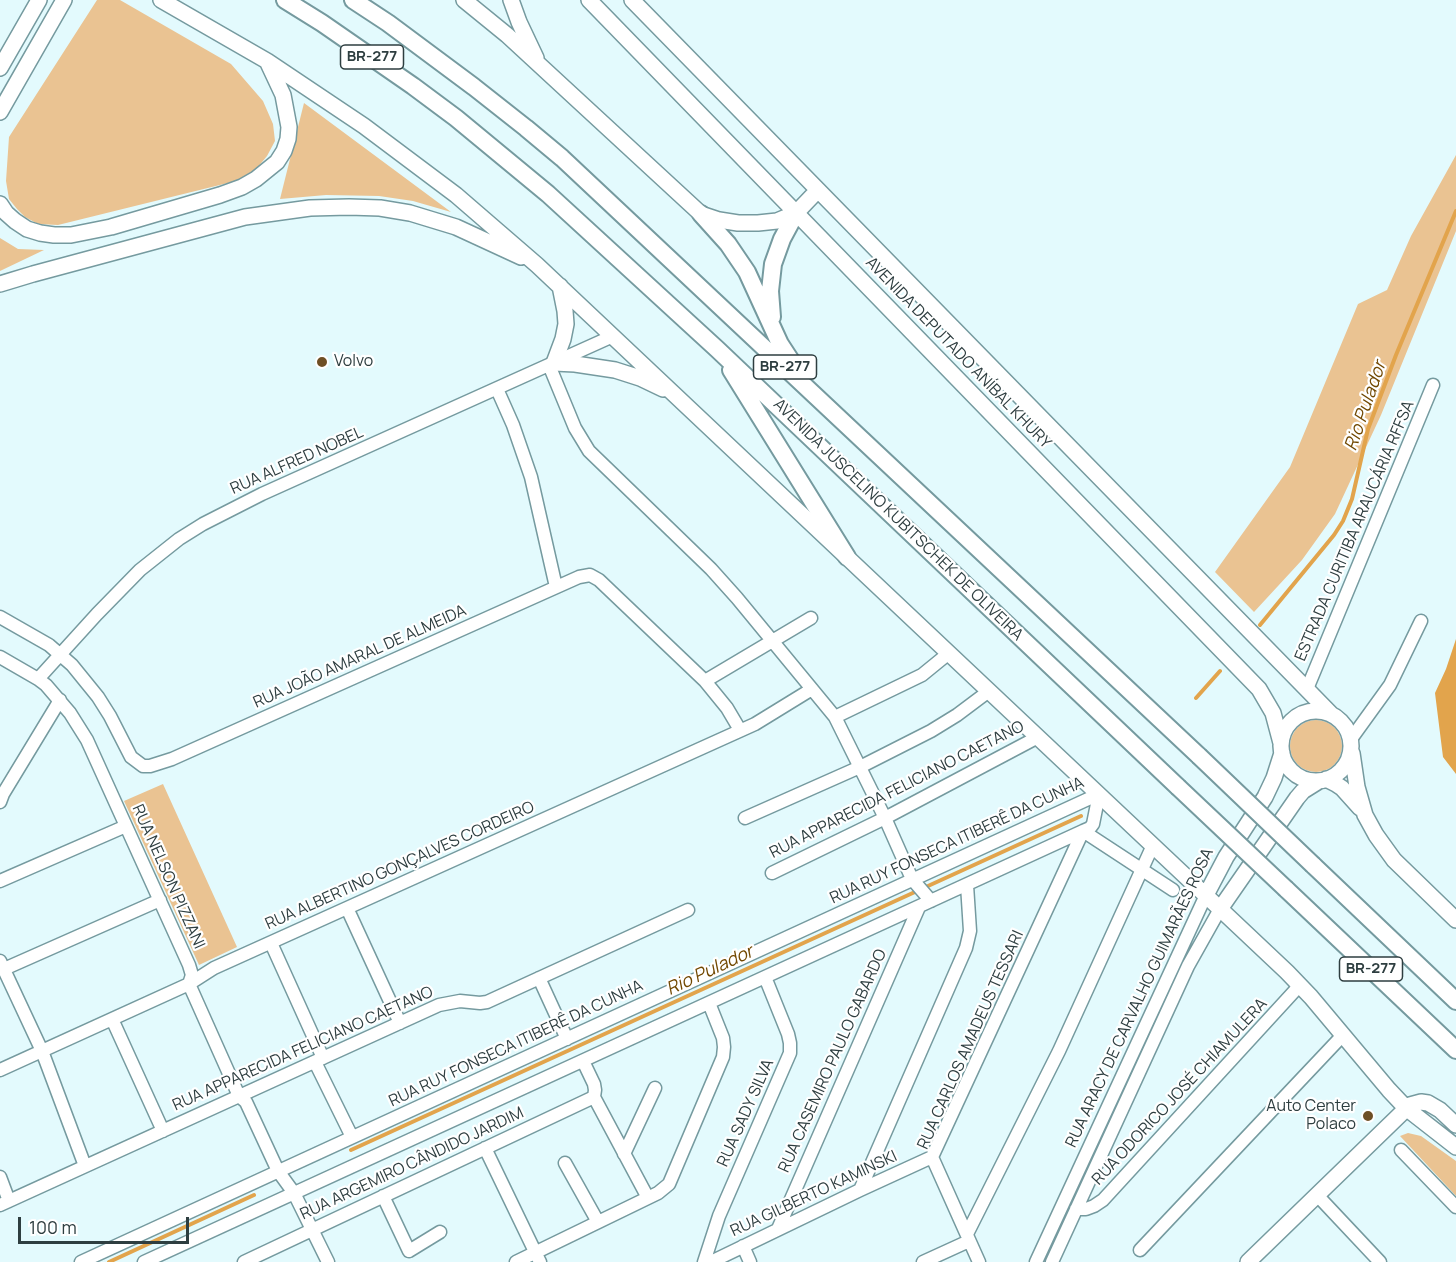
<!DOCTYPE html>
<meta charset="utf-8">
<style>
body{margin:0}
#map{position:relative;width:1456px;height:1262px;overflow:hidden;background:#e3fafd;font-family:Manrope,sans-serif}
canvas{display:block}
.scale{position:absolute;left:18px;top:1217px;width:171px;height:27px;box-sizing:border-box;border:3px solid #2e3e40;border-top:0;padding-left:8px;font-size:18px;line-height:21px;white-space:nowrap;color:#2e3e40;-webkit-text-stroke:4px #fff;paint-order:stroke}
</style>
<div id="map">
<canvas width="1456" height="1262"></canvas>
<div class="scale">100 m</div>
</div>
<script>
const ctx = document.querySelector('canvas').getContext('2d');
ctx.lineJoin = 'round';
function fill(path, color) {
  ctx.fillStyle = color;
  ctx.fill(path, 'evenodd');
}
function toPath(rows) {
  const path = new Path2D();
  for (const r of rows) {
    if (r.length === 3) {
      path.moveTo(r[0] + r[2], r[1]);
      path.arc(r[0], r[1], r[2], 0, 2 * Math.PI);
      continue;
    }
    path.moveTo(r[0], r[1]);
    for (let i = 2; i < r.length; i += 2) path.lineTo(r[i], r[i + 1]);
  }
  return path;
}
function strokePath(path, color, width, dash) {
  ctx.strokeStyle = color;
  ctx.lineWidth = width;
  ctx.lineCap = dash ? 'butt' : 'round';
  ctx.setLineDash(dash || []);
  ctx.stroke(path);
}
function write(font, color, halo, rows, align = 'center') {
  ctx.font = font + ' Manrope,sans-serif';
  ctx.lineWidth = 4.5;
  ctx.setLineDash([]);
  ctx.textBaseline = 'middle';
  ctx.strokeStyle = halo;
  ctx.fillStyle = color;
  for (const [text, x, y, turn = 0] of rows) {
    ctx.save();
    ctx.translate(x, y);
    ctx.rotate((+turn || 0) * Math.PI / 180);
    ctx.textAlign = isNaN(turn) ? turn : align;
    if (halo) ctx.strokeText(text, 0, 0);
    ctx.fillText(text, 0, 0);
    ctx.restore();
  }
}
const green = toPath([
 [97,0,120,0,231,64,263,101,273,124,275,141,267,156,253,173,232,182,58,225,38,224,25,217,17,209,9,199,6,181,9,137],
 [304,103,451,212,413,201,379,196,326,195,280,199],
 [1456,155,1456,231,1381,415,1335,514,1302,560,1254,612,1215,572,1290,467,1358,304,1387,290,1411,236],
 [0,238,18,249,44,250,0,271],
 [1316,746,26],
 [163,784,237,947,199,965,124,801],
 [1408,1133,1421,1136,1456,1161,1456,1196,1400,1136]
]);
const water = toPath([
 [1456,639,1456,774,1443,757,1435,693,1446,669]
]);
const stream = toPath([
 [1260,625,1334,535,1343,521,1352,499,1368,429,1396,355,1456,211],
 [1196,698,1220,671],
 [351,1150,1081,816],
 [109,1262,254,1195]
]);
const minor = toPath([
 [549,365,575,428,589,451,711,569,737,598,835,717,885,818,912,879,931,901],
 [497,389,513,425,531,477,556,587],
 [0,617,49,645,72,665,98,697,110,716,131,757,143,766,150,766,172,759,579,577,590,575,599,580,705,681,727,708,740,730],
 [0,657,38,679,46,685,70,713,87,740,189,965,192,975,189,984,239,1096,246,1102,278,1171,294,1193,328,1262],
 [38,679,97,614,140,570,179,539,203,524,262,494,613,336],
 [705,681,811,618],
 [1307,689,1433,385],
 [835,717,922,675,949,653],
 [1351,739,1390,685,1421,621],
 [0,802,3,794,60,700],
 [745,818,860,767,931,731,957,715,989,691],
 [772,873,885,818,1038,737],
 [0,881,126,826],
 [347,908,400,1023],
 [271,943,323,1058],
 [0,961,42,1051,85,1166],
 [4,969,160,900],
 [539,978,567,1039],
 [112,1019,163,1131],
 [583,1061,594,1084,595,1090,594,1097,648,1198],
 [315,1062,352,1137],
 [0,1070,189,984,214,968,755,724,812,689],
 [485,1148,540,1262],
 [1401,1150,1456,1207],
 [624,1154,655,1088],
 [565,1163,598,1222],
 [0,1177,9,1201],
 [860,1190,966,948,970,931,967,885],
 [1317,1195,1380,1262],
 [383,1196,409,1251,440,1232],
 [0,1205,439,1005,460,1001,480,1003,487,1002,688,910],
 [1076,1209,1086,1209,1094,1206,1103,1200,1300,985],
 [778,1229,919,907],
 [967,1234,1059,1051,1153,845],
 [743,1246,750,1262],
 [1140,1250,1343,1035],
 [81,1262,1099,794],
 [144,1262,1083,831,1090,828,1093,824,1099,794],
 [244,1262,594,1097],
 [516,1262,658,1193,669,1184,723,1057,724,1047,723,1038,709,1003],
 [704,1262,719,1216,790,1053,790,1043,788,1034,765,977],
 [711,1262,860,1190,932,1157],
 [923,1262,969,1241],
 [979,1262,932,1157,1083,831,1173,890],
 [1036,1262,1206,895],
 [1052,1262,1188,966,1220,909]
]);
const major = toPath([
 [161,0,267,61,364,126,456,195,537,265,1287,972,1311,997,1389,1090,1406,1108,1456,1147],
 [464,0,507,35,701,214,719,220,738,223,758,223,777,221,796,213,818,190],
 [511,0,519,22,536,58],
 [589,0,1259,689,1273,713,1281,743],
 [632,0,1331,714],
 [0,68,39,0],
 [0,112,64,0],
 [0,204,6,213,15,221,27,229,40,233,54,235,71,235,111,227,220,195,242,187,256,179,277,162,284,151,288,139,289,127,283,95,268,63],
 [0,284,33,274,245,217,310,208,349,207,380,208,410,213,456,227,521,257],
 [560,286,565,311,566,324,563,339,554,363,575,364,615,370,640,378,663,389],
 [1316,746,35],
 [1352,753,1357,787,1365,815,1376,835,1394,860,1456,920],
 [1326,779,1336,784,1342,788,1360,808],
 [1206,895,1226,857,1265,797,1274,778,1282,753],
 [1220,909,1297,798,1303,791,1319,781],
 [1248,1262,1410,1105,1421,1102,1428,1103,1440,1110,1456,1125]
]);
const highway = toPath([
 [285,0,322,23,413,86,456,118,548,194,717,349,1178,787],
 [353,0,388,23,474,87,526,128,562,158,1199,756],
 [701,214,728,244,747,272,780,344,797,370],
 [772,317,770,291,773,264,782,239,796,213],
 [731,370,847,557],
 [1313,865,1456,1001],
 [1286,889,1456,1050]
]);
const highwayBridge = toPath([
 [1199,756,1313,865],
 [1178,787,1286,889]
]);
const markers = [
 [322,362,6,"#6e4f25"],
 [1368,1116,6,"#6e4f25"]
];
const shields = [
 [372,57,63],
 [785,367,63],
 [1371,969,63]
];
const shieldNames = [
 ["BR-277",372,57],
 ["BR-277",785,367],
 ["BR-277",1371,969]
];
const streetNames = [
 ["AVENIDA DEPUTADO ANÍBAL KHURY",958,353,46],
 ["RUA ALFRED NOBEL",297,461,-24],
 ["AVENIDA JUSCELINO KUBITSCHEK DE OLIVEIRA",898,520,44],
 ["ESTRADA CURITIBA ARAUCÁRIA RFFSA",1355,531,-67],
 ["RUA JOÃO AMARAL DE ALMEIDA",360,657,-24],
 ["RUA APPARECIDA FELICIANO CAETANO",897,790,-27],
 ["RUA RUY FONSECA ITIBERÊ DA CUNHA",957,841,-25],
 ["RUA ALBERTINO GONÇALVES CORDEIRO",400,866,-24],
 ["RUA NELSON PIZZANI",168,877,66],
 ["RUA ARACY DE CARVALHO GUIMARÃES ROSA",1140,998,-65],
 ["RUA CARLOS AMADEUS TESSARI",971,1040,-66],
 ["RUA RUY FONSECA ITIBERÊ DA CUNHA",516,1044,-25],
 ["RUA APPARECIDA FELICIANO CAETANO",303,1049,-24],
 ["RUA CASEMIRO PAULO GABARDO",833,1061,-66],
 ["RUA ODORICO JOSÉ CHIAMULERA",1180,1092,-47],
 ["RUA SADY SILVA",746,1113,-66],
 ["RUA ARGEMIRO CÂNDIDO JARDIM",412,1164,-25],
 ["RUA GILBERTO KAMINSKI",814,1194,-25]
];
const poiNames = [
 ["Volvo",334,362],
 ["Auto Center",1356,1107,"right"],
 ["Polaco",1356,1125,"right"]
];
const waterNames = [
 ["Rio Pulador",1366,406,-71],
 ["Rio Pulador",710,971,-25]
];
fill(green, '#eac392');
fill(water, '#e2a44c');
strokePath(stream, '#e2a44c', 4);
strokePath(minor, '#759a9f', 15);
strokePath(major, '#759a9f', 18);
strokePath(highway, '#759a9f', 20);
strokePath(minor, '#fff', 12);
strokePath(major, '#fff', 15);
strokePath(highway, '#fff', 16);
strokePath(highwayBridge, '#759a9f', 20, []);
strokePath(highwayBridge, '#fff', 16);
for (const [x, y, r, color] of markers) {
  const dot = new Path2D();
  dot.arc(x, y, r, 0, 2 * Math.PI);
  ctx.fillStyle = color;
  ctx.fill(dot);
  strokePath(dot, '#fff', 2);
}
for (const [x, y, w] of shields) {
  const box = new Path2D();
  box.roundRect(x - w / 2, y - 12, w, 24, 4.5);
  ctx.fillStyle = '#fff';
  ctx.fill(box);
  strokePath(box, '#2e3e40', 1.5);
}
write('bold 15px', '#2e3e40', null, shieldNames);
write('16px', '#2e3e40', '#fff', streetNames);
write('16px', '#2e3e40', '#fff', poiNames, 'left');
write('italic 18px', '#714800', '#fff', waterNames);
</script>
